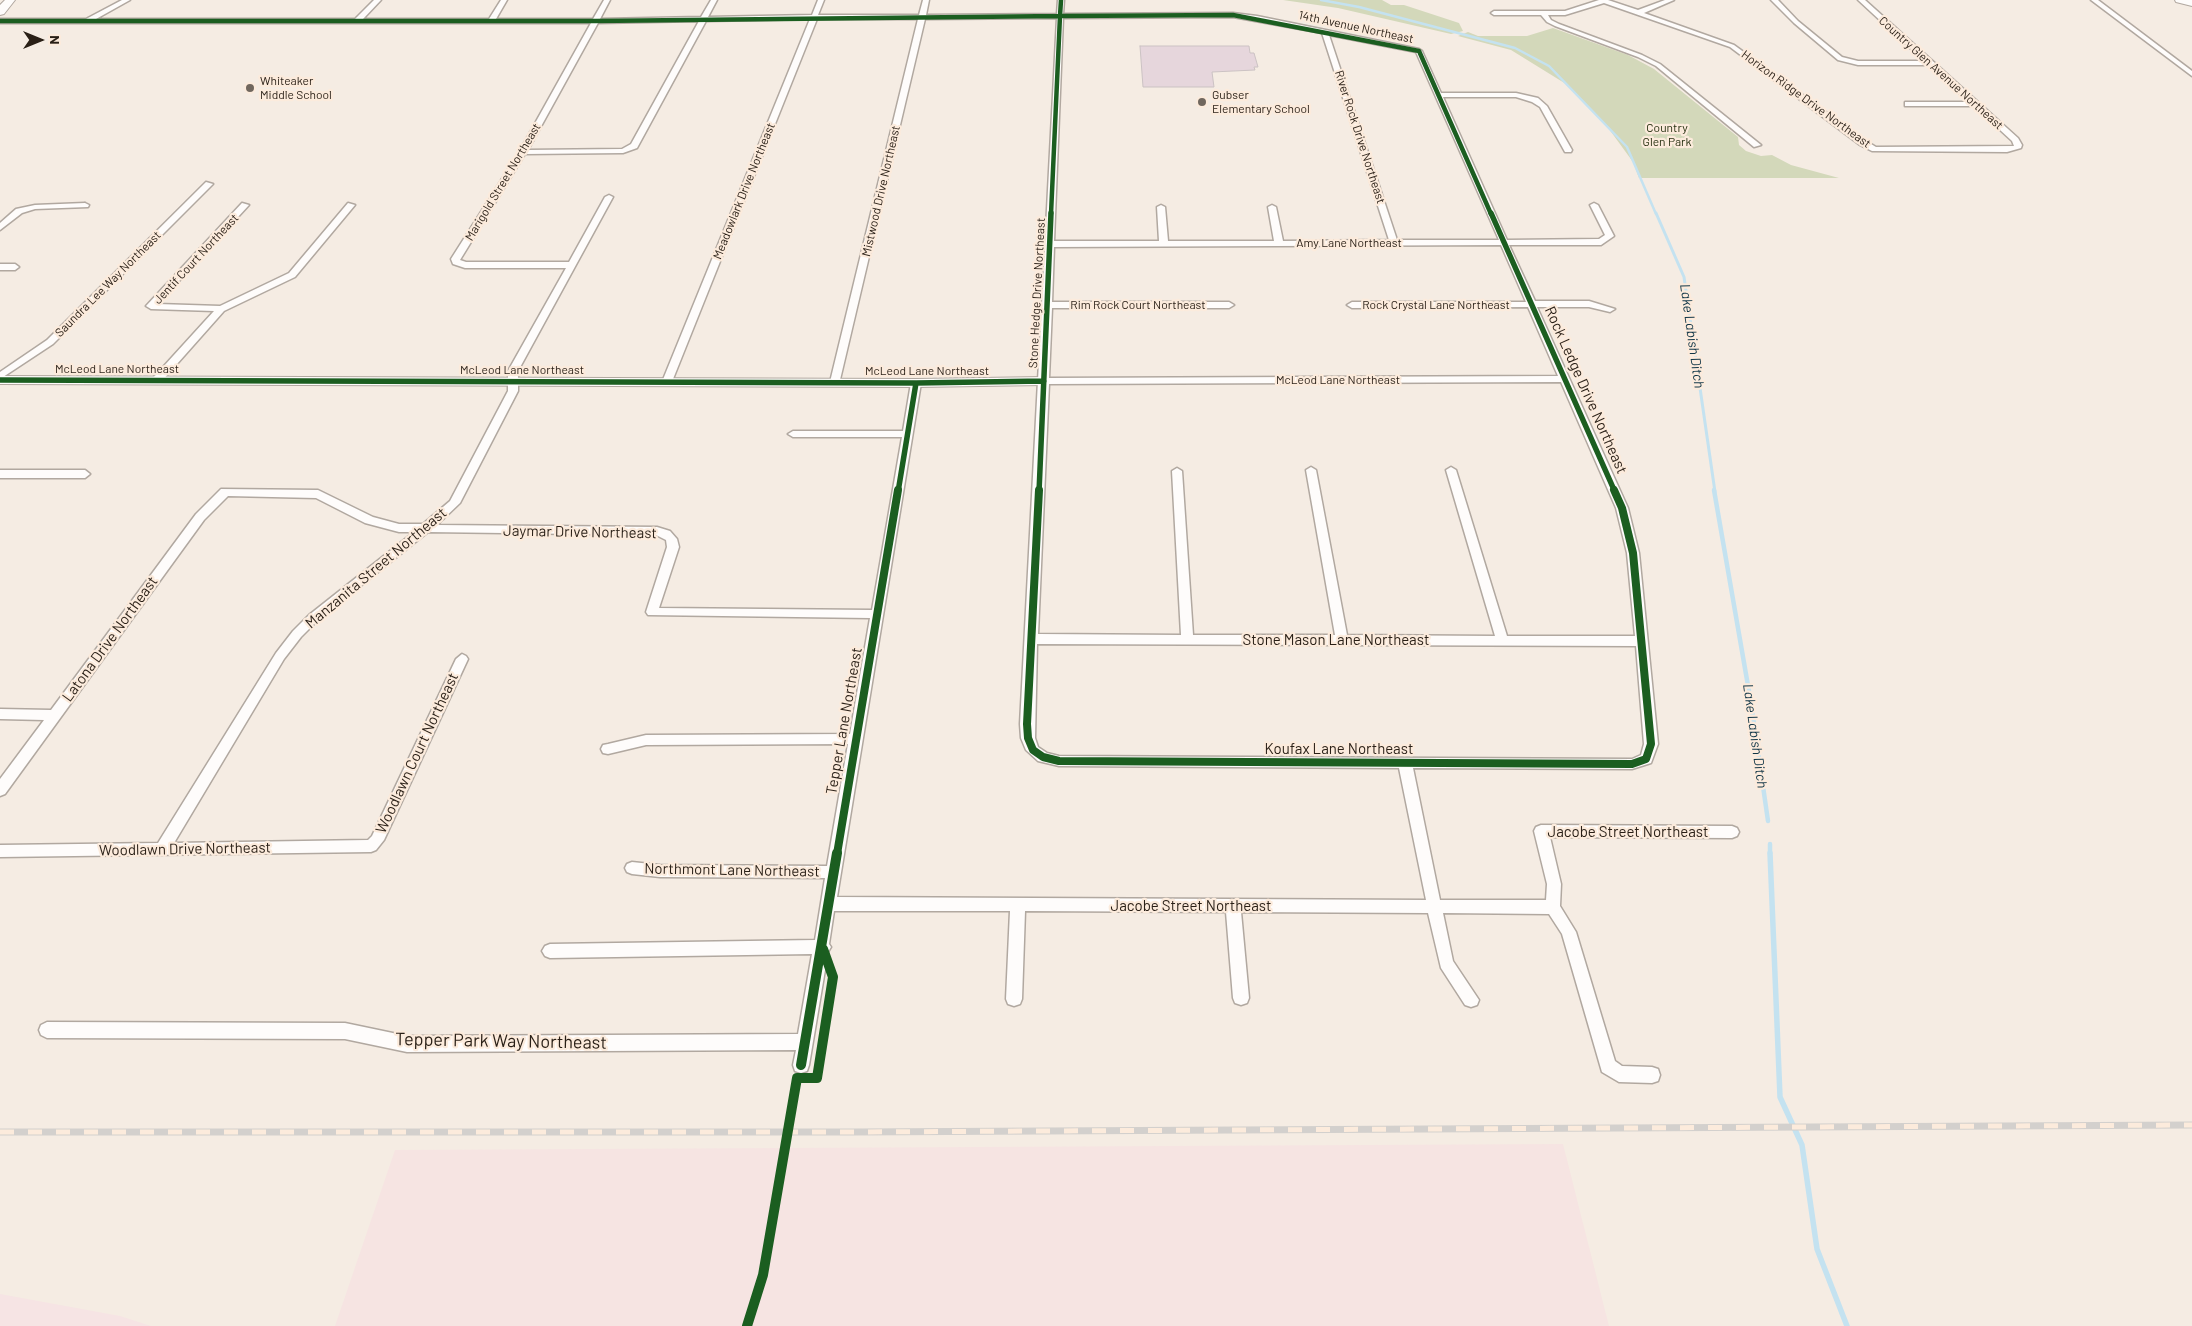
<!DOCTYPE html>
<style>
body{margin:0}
#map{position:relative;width:2192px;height:1326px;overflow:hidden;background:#f5ece3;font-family:Barlow,sans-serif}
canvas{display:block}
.north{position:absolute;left:15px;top:15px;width:50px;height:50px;-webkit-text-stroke:4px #fcebdc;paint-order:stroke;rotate:90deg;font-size:14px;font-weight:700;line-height:20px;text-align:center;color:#291f16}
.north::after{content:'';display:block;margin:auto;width:18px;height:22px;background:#291f16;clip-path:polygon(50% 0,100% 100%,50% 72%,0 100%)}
</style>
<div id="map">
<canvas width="2192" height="1326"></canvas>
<div class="north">N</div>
</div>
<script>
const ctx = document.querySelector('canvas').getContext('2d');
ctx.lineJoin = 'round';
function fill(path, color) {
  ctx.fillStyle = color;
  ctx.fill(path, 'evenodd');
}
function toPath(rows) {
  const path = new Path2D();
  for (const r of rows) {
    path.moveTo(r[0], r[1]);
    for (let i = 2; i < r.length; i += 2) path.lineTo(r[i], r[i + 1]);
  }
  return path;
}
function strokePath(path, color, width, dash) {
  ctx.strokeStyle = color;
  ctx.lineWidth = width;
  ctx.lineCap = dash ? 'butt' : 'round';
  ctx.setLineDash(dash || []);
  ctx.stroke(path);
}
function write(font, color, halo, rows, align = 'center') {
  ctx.font = font + ' Barlow,sans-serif';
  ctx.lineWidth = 4.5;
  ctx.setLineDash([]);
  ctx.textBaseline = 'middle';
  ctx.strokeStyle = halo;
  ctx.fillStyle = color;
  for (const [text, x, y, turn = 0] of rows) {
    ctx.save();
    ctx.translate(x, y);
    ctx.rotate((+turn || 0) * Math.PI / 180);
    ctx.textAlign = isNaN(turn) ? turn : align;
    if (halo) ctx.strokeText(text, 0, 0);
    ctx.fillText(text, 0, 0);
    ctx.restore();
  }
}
const commercial = toPath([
 [0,1294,120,1316,151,1326,0,1326]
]);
const industrial = toPath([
 [1563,1144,1609,1326,335,1326,395,1150]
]);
const green = toPath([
 [1283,0,1382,0,1391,5,1404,5,1459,23,1463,31,1451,34,1338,8],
 [1553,28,1628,55,1654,69,1738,137,1739,145,1746,151,1761,156,1772,155,1791,165,1839,178,1639,178,1633,162,1609,129,1566,84,1511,50,1458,36,1468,32,1478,36,1527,36]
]);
const streamFar3 = toPath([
 [1321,0,1359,7,1515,48,1549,66,1627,147,1656,214]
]);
const streamFar2 = toPath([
 [1656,213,1684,277,1715,492]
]);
const streamFar1 = toPath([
 [1714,490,1751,703,1768,821],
 [1770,844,1770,854]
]);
const stream = toPath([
 [1770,853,1780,1097,1802,1145,1817,1249,1847,1326]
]);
const building = toPath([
 [1140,46,1249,46,1250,53,1254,53,1258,67,1254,67,1255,70,1212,72,1214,87,1143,87,1140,46]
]);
const street = toPath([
 [122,0,130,0,96,19,355,19,374,0,381,0,363,19,489,19,501,0,507,0,496,19,593,19,604,0,610,0,600,19,701,17,711,0,717,0,708,17,812,15,818,0,824,0,818,15,919,15,923,0,929,0,926,15,1057,14,1058,0,1064,0,1063,14,1233,13,1257,16,1419,49,1422,51,1441,93,1516,93,1538,98,1547,106,1572,150,1571,152,1565,152,1540,107,1532,102,1516,97,1443,97,1507,240,1599,239,1605,235,1590,205,1594,203,1598,205,1614,236,1601,245,1509,245,1535,301,1589,301,1615,309,1610,312,1589,307,1537,307,1628,508,1639,553,1658,744,1651,763,1632,769,1413,768,1440,900,1546,900,1547,884,1534,831,1536,827,1541,825,1732,826,1737,828,1739,832,1737,836,1732,838,1550,837,1561,884,1560,906,1576,932,1615,1061,1622,1066,1652,1067,1658,1069,1660,1075,1658,1081,1652,1083,1619,1082,1602,1072,1562,934,1549,914,1443,913,1453,961,1479,1000,1477,1005,1471,1007,1465,1005,1441,968,1428,913,1241,912,1249,998,1247,1003,1241,1005,1235,1003,1233,998,1226,912,1025,911,1022,999,1020,1004,1014,1006,1008,1004,1006,999,1010,911,834,911,829,944,831,947,828,952,809,1065,807,1071,801,1073,795,1071,793,1065,796,1050,407,1052,345,1039,47,1038,41,1035,39,1030,41,1025,47,1022,345,1023,407,1036,798,1034,812,954,550,958,545,956,542,951,545,946,550,944,815,940,825,878,660,877,632,874,627,872,625,868,627,864,632,862,660,865,827,866,848,744,646,745,608,754,603,753,601,749,603,745,608,744,646,735,850,734,870,618,648,615,646,612,667,547,666,540,656,535,428,532,317,621,301,637,284,659,174,843,368,840,372,836,456,659,462,654,466,656,468,659,384,840,376,850,371,852,0,857,0,845,158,843,276,653,293,631,309,615,414,532,399,532,365,523,316,498,228,496,204,520,5,794,0,796,0,779,44,720,0,719,0,709,51,710,196,514,221,489,318,490,373,517,399,524,423,524,450,501,508,391,508,371,566,268,465,268,453,264,451,259,519,152,591,23,0,23,0,19,86,19,122,0],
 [1233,17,1322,33,1389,240,1283,241,1276,207,1272,205,1268,207,1274,241,1168,241,1165,207,1161,205,1157,207,1159,241,1054,241,1063,18,1233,17],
 [1057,18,1020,724,1021,738,1026,750,1038,761,1059,766,1399,768,1426,900,837,897,921,383,920,381,916,380,911,383,903,431,793,431,788,434,793,437,902,437,872,610,659,608,679,547,677,539,670,531,657,527,437,525,460,503,518,391,518,371,613,197,609,195,605,197,569,262,466,262,460,260,525,154,623,153,637,148,706,21,810,19,662,382,667,385,671,384,817,19,918,19,830,382,835,385,839,384,925,19,1057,18],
 [699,21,631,144,622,149,528,150,598,23,699,21],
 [1329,35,1416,52,1499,240,1397,240,1329,35],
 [1501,245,1526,302,1352,302,1347,305,1352,308,1528,307,1558,376,1049,378,1052,308,1229,308,1234,305,1229,302,1052,302,1054,247,1501,245],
 [1561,382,1616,508,1627,553,1635,636,1507,636,1456,470,1451,467,1446,470,1495,636,1347,635,1316,470,1311,467,1306,470,1335,635,1193,635,1182,471,1177,468,1172,471,1181,635,1038,634,1049,384,1561,382],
 [1037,644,1636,646,1644,744,1641,755,1632,759,1059,756,1047,753,1038,747,1035,738,1037,644],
 [1599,0,1608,0,1638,10,1665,0,1674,0,1644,13,1734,45,1866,141,1876,147,2014,146,2012,141,1974,106,1905,106,1905,102,1969,102,1928,65,1858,65,1838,60,1794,23,1771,0,1778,0,1798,21,1842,57,1858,61,1924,61,1858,0,1865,0,2018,138,2022,145,2021,148,2007,152,1872,151,1860,145,1730,47,1604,3,1565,15,1548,15,1551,20,1559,24,1642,55,1660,64,1761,145,1754,147,1656,66,1638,57,1555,26,1547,22,1541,15,1494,15,1491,13,1494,11,1565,11,1599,0],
 [2091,0,2098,0,2192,71,2192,76,2091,0],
 [206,182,213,184,53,344,0,379,0,372,47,340,206,182],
 [85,203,89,205,88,207,35,209,22,213,0,230,0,223,16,209,35,205,85,203],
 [242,203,249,205,158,304,220,306,289,273,348,203,355,205,295,277,224,311,161,382,153,382,153,378,214,311,151,309,146,306,242,203],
 [0,264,15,264,19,267,15,270,0,270,0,264],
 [0,470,85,470,90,474,85,478,0,478,0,470]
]);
const secondary = toPath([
 [0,376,916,379,1044,377,1051,381,1044,385,916,387,0,384,0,376]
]);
const primary = toPath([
 [5,0,15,0,4,14,0,15,0,5,5,0],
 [2175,0,2192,0,2192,6,2176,2,2175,0]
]);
const rail = toPath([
 [0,1132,853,1132,2192,1125]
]);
const cyclewayFar3 = toPath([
 [1060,16,1061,0],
 [1060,16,1233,15,1419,51,1491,214],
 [0,21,595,21,1060,16],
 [1051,214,1060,16]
]);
const cyclewayFar2 = toPath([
 [1491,213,1615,492],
 [0,380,916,383,1044,381],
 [898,492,916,383],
 [1039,492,1051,213]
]);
const cyclewayFar1 = toPath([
 [1039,490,1027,724,1028,738,1033,750,1043,757,1059,761,1632,764,1646,759,1651,744,1633,553,1622,508,1614,490],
 [837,854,898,490]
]);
const cycleway = toPath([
 [801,1065,837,853],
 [747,1326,763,1275,797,1078,817,1078,833,977,823,949]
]);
const markers = [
 [250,88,5,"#70675e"],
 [1202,102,5,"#70675e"]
];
const farStreetnames = [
 ["14th Avenue Northeast",1356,27,12],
 ["Country Glen Avenue Northeast",1941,73,42],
 ["Horizon Ridge Drive Northeast",1806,99,36],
 ["River Rock Drive Northeast",1360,137,72],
 ["Marigold Street Northeast",503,182,-59],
 ["Meadowlark Drive Northeast",744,191,-68],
 ["Mistwood Drive Northeast",881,191,-77],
 ["Amy Lane Northeast",1349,243],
 ["Jentif Court Northeast",196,259,-47],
 ["Saundra Lee Way Northeast",108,284,-45],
 ["Stone Hedge Drive Northeast",1037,293,-87],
 ["Rim Rock Court Northeast",1138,305],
 ["Rock Crystal Lane Northeast",1436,305],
 ["McLeod Lane Northeast",117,369],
 ["McLeod Lane Northeast",522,370],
 ["McLeod Lane Northeast",927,371],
 ["McLeod Lane Northeast",1338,380]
];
const farPoinames = [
 ["Whiteaker",260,81],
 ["Middle School",260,95],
 ["Gubser",1212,95],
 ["Elementary School",1212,109]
];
const farParknames = [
 ["Country",1667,128],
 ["Glen Park",1667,142]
];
const farWaternames = [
 ["Lake Labish Ditch",1692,336,82],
 ["Lake Labish Ditch",1755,736,82]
];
const streetNames = [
 ["Rock Ledge Drive Northeast",1586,390,66],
 ["Jaymar Drive Northeast",580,532,1],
 ["Manzanita Street Northeast",376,568,-40],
 ["Latona Drive Northeast",110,639,-54],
 ["Stone Mason Lane Northeast",1336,640],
 ["Tepper Lane Northeast",844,721,-80],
 ["Koufax Lane Northeast",1339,749],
 ["Woodlawn Court Northeast",417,753,-65],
 ["Jacobe Street Northeast",1628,832],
 ["Woodlawn Drive Northeast",185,849,-1],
 ["Northmont Lane Northeast",732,870,1],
 ["Jacobe Street Northeast",1191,906]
];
const nearStreetnames = [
 ["Tepper Park Way Northeast",501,1041,1]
];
fill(commercial, '#f6e4e4');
fill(industrial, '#f6e4e2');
fill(green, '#d3d8ba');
strokePath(streamFar3, '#c4e2f0', 2.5);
strokePath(streamFar2, '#c4e2f0', 3);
strokePath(streamFar1, '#c4e2f0', 4.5);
strokePath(stream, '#c4e2f0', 5.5);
fill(building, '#e6d6dc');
strokePath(building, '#cbc2c3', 1);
strokePath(street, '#b1a8a0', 3);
strokePath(secondary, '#b1a8a0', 2);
strokePath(primary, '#b1a8a0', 2);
fill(street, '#fefcfb');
fill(secondary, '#fefcfb');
fill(primary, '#fefcfb');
strokePath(rail, '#d3d0cd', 7);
strokePath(rail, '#fcebdc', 5, [14]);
strokePath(cyclewayFar3, '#1b5e20', 4.5);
strokePath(cyclewayFar2, '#1b5e20', 5.5);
strokePath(cyclewayFar1, '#1b5e20', 8);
strokePath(cycleway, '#1b5e20', 10);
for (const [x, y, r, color] of markers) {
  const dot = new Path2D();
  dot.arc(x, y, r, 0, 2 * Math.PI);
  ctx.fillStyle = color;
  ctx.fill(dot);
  strokePath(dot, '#fcebdc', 2);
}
write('12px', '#291f16', '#fcebdc', farStreetnames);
write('12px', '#291f16', '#fcebdc', farPoinames, 'left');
write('12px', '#283112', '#fcebdc', farParknames);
write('italic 14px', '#113647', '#fcebdc', farWaternames);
write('15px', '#291f16', '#fcebdc', streetNames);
write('18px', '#291f16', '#fcebdc', nearStreetnames);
</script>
